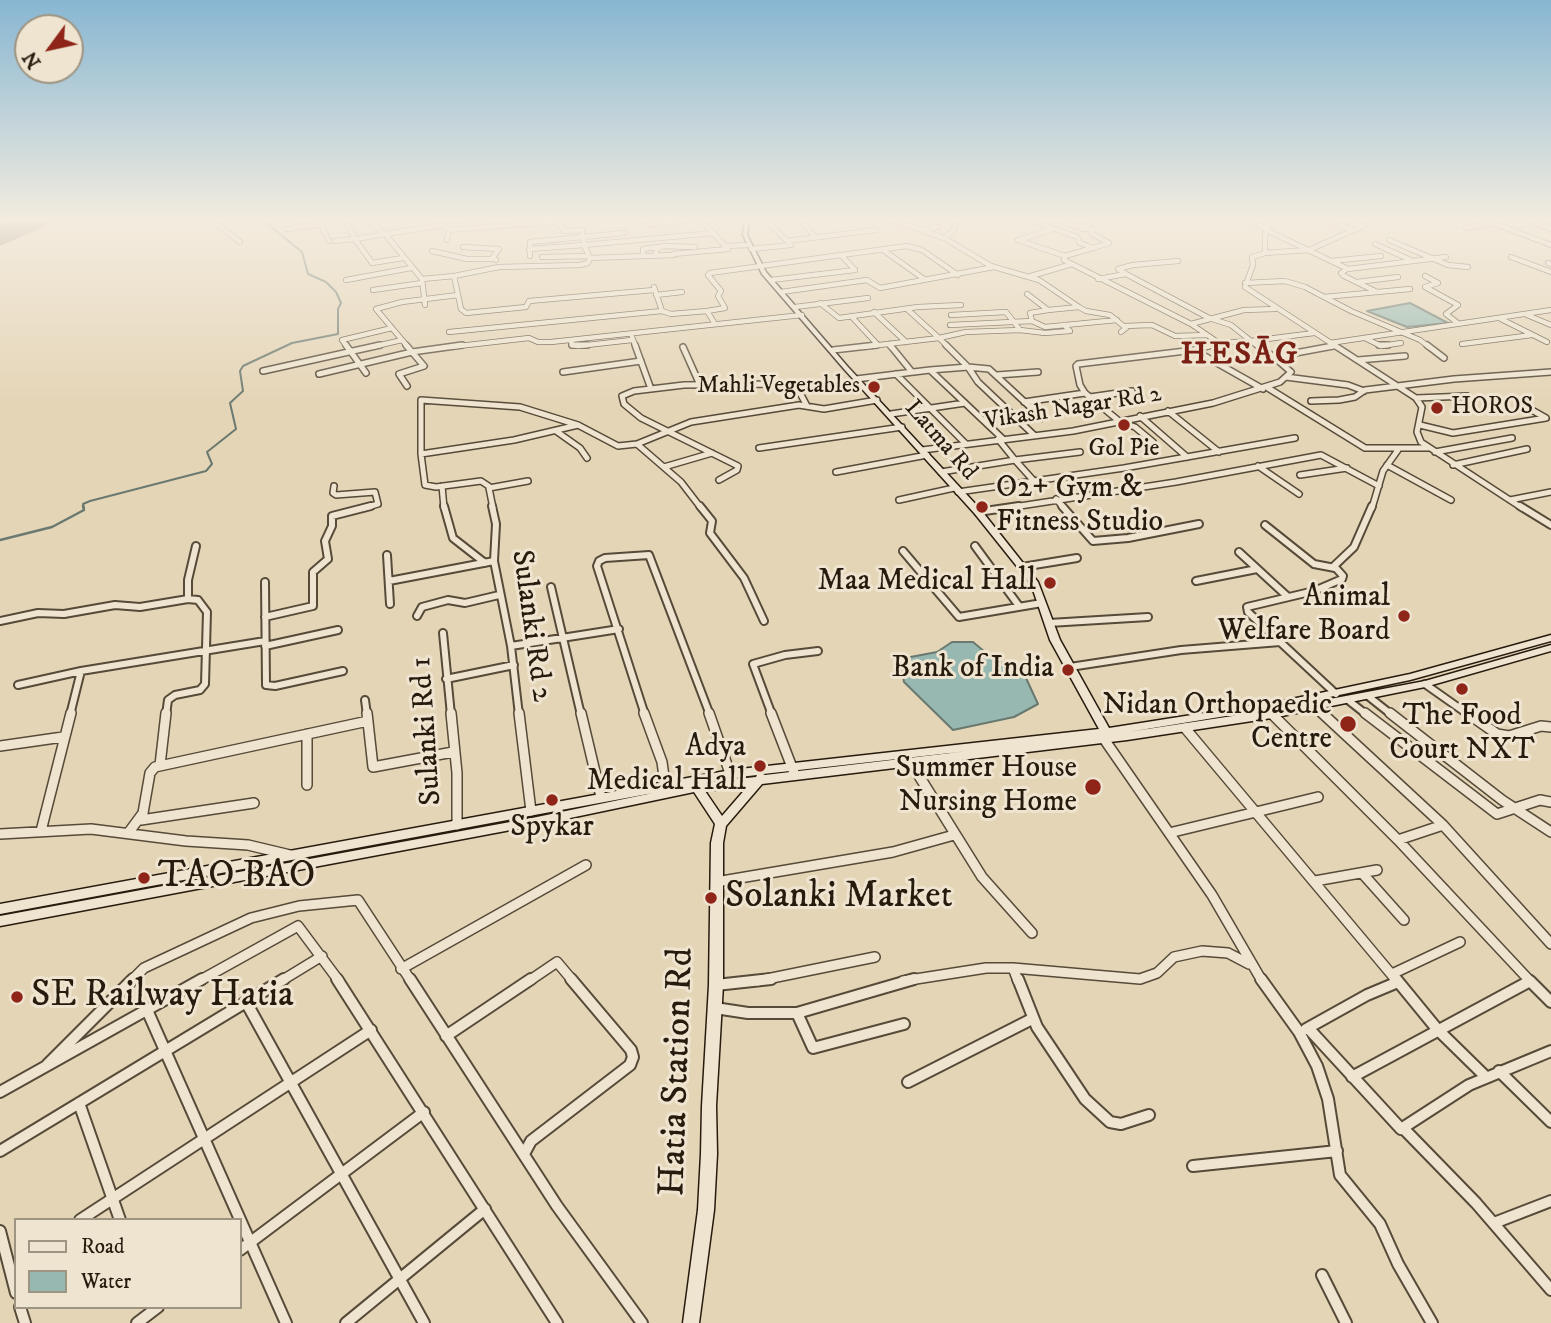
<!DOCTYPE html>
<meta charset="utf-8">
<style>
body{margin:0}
#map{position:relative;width:1551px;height:1323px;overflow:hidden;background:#e5d5b7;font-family:"IM FELL DW Pica",serif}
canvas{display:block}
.legend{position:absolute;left:14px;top:1218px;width:228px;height:91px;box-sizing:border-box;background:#eee4d0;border:2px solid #9e9482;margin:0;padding:9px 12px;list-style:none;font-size:21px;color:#271b0e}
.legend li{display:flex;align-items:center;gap:14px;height:35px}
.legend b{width:35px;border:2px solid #9e9482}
.north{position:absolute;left:14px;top:14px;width:70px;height:70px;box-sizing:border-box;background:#eee4d0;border:2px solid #9e9482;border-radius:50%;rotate:237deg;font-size:19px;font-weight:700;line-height:28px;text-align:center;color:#271b0e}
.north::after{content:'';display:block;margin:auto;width:24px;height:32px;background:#8f2418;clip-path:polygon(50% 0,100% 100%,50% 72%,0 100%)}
</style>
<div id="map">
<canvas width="1551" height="1323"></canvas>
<ul class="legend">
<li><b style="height:9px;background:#eee4d0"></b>Road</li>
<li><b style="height:19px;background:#96b8b0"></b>Water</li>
</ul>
<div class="north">N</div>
</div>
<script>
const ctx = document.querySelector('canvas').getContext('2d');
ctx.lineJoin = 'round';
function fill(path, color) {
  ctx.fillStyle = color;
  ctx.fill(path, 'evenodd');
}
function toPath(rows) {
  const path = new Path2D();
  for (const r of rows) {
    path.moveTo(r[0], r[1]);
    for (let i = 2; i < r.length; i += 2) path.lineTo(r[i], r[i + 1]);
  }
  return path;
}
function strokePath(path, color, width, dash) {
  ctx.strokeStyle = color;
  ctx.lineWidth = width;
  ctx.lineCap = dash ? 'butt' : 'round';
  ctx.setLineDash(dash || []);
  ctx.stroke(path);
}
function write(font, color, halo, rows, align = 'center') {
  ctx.font = font + ' "IM FELL DW Pica",serif';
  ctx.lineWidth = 6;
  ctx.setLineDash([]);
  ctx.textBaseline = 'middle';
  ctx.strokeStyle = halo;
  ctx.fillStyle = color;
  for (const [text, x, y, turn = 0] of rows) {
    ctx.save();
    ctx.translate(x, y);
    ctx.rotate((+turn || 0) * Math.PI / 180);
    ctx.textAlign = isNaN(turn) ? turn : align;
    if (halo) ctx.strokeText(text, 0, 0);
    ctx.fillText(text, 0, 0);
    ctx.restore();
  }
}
const water = toPath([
 [1410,303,1448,323,1407,327,1367,311,1410,303],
 [952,642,973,642,997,662,1020,665,1038,704,1014,717,953,730,904,682,900,659,937,652,952,642]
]);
const streamFar1 = toPath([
 [84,508,83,504,90,501,206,471,212,464,207,452,236,429,230,403,243,391,240,371,243,366,292,343,338,334,338,309,341,303,336,292,326,282,308,274,302,252,264,221]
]);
const stream = toPath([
 [0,540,52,527,84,510,83,506]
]);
const taxiway = toPath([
 [23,221,37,221,27,228,19,228,17,226,23,221]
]);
const runway = toPath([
 [11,221,48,221,44,227,0,246,0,226,11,221]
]);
const streetFar4 = toPath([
 [213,221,240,242],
 [319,221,329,241],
 [346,221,355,239,443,225,449,230,447,240],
 [368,221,385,234,422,279],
 [438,221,460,221],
 [557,221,564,231,582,230,584,245,714,233],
 [702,221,725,246,749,245],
 [806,221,803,223,815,237],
 [894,221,944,238,991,266,1039,280,1079,307,1048,310,1027,294],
 [1059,221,1092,230,1092,234,1109,243,1093,248],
 [1249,221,1266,228],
 [1269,221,1265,235,1265,253,1252,257,1253,265,1245,287,1337,347],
 [1530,221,1551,229],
 [1332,223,1354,230],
 [649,224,684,221],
 [1466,228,1493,223,1551,245],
 [287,229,321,224],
 [1053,229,1018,240,1065,256],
 [1082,229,1092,222,1089,221],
 [449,230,560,221],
 [922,230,938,227],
 [1266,230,1348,269,1446,257],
 [944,238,953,231,955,225],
 [1389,240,1448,265,1468,267],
 [334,241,355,239,372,263,403,258],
 [787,241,876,230],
 [1375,244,1413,261],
 [463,247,499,249,493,257,496,260],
 [529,249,584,245,590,258],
 [751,249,791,245,767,221],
 [883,250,924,279],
 [432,251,467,259,493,259],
 [1264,253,1309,250,1363,226,1346,221],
 [656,254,657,248,663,246,695,247],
 [673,254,728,249,725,246],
 [643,255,643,249,658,247],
 [530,256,530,242,624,233],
 [542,257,589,256],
 [1511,257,1551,272],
 [1331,261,1381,256],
 [1548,263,1551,264],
 [1072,264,1191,324,1219,343,1206,347],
 [1347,269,1341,273,1344,276,1377,292],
 [1126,274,1209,318,1231,325,1251,341,1314,333],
 [1031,276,1072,264,1064,260,1065,256,1093,248,1080,243,1077,237,1033,221],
 [1425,276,1438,283,1425,287,1458,305,1446,314,1459,324],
 [1098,279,1126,274,1118,269,1133,265,1178,261],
 [346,280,411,268],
 [771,280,855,270,842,256],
 [1357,282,1398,277],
 [1245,283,1285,281,1305,287,1351,311,1420,340,1429,347],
 [654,287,662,311,671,314,707,311,715,324],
 [373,290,422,283],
 [654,290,529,301,526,307,466,313,461,309,454,276,499,267,580,265,588,263,590,258,674,255],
 [781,292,867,280,880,288,994,267],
 [656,295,682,292],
 [1324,297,1410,289],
 [820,303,839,318,918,307,961,305],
 [425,305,422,279,454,276],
 [795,307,868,298],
 [1079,307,1086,311,1110,315,1126,328,1121,332],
 [707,311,725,308,718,296,721,291,708,275,710,273,907,246,922,250,958,275],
 [874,312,906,342],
 [1527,315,1551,325],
 [851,316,878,345],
 [1501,319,1547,342],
 [1032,321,1030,313,1048,310],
 [1191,324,1244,310,1275,309],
 [950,325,1032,321,1045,327,1117,320],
 [1124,326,1152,325,1175,336,1207,335],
 [1020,330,1045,333,1070,331,1064,325],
 [449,332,662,311],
 [632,337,636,347],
 [939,338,948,347],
 [939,338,966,332,1020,330,1006,312,951,315],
 [1365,338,1381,346,1401,343],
 [571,340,572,345,578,346,632,340],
 [1219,343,1251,341,1259,347],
 [1330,343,1551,310],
 [889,344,891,347],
 [1462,344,1532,335],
 [347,347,342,340,392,328],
 [372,347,402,340],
 [408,347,376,309,402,302,458,295],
 [450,347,529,338,538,342,551,342,802,315],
 [862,347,939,338,907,309],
 [1329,347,1333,346]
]);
const streetFar3 = toPath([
 [346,345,366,373],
 [406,345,412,352,462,345],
 [572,345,587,345],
 [635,345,651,389],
 [890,345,912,372],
 [946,345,968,367,930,370,1003,439],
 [1212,345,1194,350,1263,389],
 [1257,345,1274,357],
 [1334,345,1416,398,1422,407,1417,432,1421,442,1522,508],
 [1379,345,1388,345],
 [1427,345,1444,358],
 [683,347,700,385],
 [833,350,877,345],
 [1358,360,1405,356],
 [263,371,380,345],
 [563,372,641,361],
 [319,374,412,352,424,366,399,374,407,386],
 [896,374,966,444],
 [997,375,1038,372],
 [1286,377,1348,385,1364,391],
 [856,379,930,370],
 [1268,388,1365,448,1428,448],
 [1085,393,1080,385,1076,366,1078,364,1194,350],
 [1090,397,1132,391],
 [1416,398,1467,396],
 [1311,401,1339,400,1355,397,1365,390,1454,379,1551,372],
 [1024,402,1085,393,1119,421],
 [1168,411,1219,452],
 [891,414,965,403],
 [1140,416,1187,457],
 [1125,421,1121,422,1135,427,1153,442],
 [1420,425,1453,433,1546,418,1523,405],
 [556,431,580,448,587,458],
 [1034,435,978,382,968,367,989,369,1042,418],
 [998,439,1015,460,1080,452],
 [759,448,902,427],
 [922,450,1073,431,1213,403,1280,382,1291,372,1274,357,1333,346],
 [1435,452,1512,438],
 [421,454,514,440,578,425,618,446,637,444],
 [1387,465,1451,500],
 [1453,465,1527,449],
 [1258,466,1299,494],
 [664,467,712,453],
 [836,472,927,455],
 [941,472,1015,460,1033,480],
 [1300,475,1347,468],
 [719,480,737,470,738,466,641,418,624,404,622,396,634,391,684,385,780,384,800,393,807,406],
 [334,486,333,493,336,495,375,492,378,504,364,508],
 [442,486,444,508],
 [490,487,481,481,436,487,425,485,421,454,421,400,520,407,578,425],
 [958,492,1124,468,1295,438],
 [1056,499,1064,508],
 [899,500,954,488],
 [1510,500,1551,492],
 [493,508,489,488,528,481],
 [701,508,681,482,637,444,691,422,799,405,824,409,877,400],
 [1007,508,1176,482,1321,455,1379,486],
 [1372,508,1383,471,1398,450]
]);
const streetFar2 = toPath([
 [444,506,453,538,485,563],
 [492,506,496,524,494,561,511,646,519,715],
 [700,506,712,521,710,533,744,578,764,621],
 [1062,506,1093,541,1128,538,1199,524],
 [1520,506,1551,525],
 [978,512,1019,506],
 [1265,525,1314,564,1335,568],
 [975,546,1019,606],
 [903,551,959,617,1042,603],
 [1239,552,1288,597],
 [387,555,390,604],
 [1022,567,1077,558],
 [389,581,494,561],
 [1196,581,1257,569],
 [265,582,266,685,275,686,343,671],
 [551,587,581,715],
 [188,599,188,580,196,546],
 [417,616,422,607,448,600,465,603,499,595],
 [265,617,313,606,313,572,328,559,325,541,332,526,332,516,371,506],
 [0,621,38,613,64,614,115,605,140,607,188,599,198,600,207,612,205,684,200,690,175,695,168,700,166,715],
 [1049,623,1148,617],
 [443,633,451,715],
 [265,646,338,630],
 [511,646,619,629],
 [1070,667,1181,650,1280,642],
 [81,671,265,641],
 [446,679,514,665],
 [1425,684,1469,715],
 [18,685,81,671,70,715],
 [1336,694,1248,612,1247,607,1314,591,1342,579,1343,576,1334,566,1354,547,1372,506],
 [1368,696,1392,715],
 [365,700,367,715],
 [1348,700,1367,715],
 [1315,706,1324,715],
 [645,715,597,566,599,561,605,558,649,555,710,715],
 [772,715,753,664,785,655,818,651]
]);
const streetFar1 = toPath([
 [367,713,373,767,453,752],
 [451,713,457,773,457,825],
 [519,713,531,811],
 [581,713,601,797],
 [644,713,662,762,665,784],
 [709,713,733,782],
 [771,713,795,775],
 [1322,713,1443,825,1551,944],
 [1365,713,1497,814,1540,800,1551,802],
 [1390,713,1502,800,1551,832],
 [1467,713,1497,734,1509,736,1541,726,1551,727],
 [1272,714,1398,840,1530,981],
 [1185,728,1397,981],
 [307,734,307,785],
 [1104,739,1212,895,1262,981],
 [0,746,63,737],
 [911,763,982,877,1032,933],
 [160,765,166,713],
 [141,820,254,803],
 [41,831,71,713],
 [129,832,143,813,150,773,155,767,368,721],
 [1169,833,1318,797],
 [0,834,91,829,186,841,248,845,290,855],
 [1398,840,1443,825],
 [1362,873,1404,920],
 [1315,881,1377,870],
 [716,882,893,852,954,835],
 [1013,968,1140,979,1157,973,1174,957,1202,951,1228,953,1249,964],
 [401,969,586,865],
 [1392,974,1460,942],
 [131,981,144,968,251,918,299,906,358,900,411,981],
 [199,981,298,926,339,981],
 [281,981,322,956],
 [529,981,557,962,573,981],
 [757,981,875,957],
 [903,981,986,968,1013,968,1018,981]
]);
const street = toPath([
 [337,979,557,1323],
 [410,979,557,1206,642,1323],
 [1018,979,1037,1027,1085,1099,1110,1122,1121,1124,1149,1115],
 [1261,979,1299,1032,1317,1066,1328,1099,1340,1175,1380,1224,1398,1264,1432,1323],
 [1396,979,1437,1029,1486,1077],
 [716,985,771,979],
 [246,1002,424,1323],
 [715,1008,748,1013,797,1013,914,979],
 [147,1010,286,1323],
 [797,1013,813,1048,904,1024],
 [1306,1029,1367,995,1398,982],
 [1309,1029,1401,1129,1469,1085,1551,1051],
 [446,1036,531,979],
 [47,1065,133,979],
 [1499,1071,1551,1122],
 [1352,1077,1530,981,1551,1002],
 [908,1082,1032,1019],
 [0,1092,202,979],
 [79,1103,120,1220],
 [1403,1128,1476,1203,1551,1290],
 [0,1151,284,979],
 [524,1154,531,1141,630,1065,633,1057,631,1050,571,979],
 [1193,1166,1337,1151],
 [80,1220,371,1030],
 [1494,1223,1551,1201],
 [0,1231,16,1293],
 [240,1250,424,1112],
 [1322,1275,1346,1323],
 [20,1307,25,1323],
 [137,1323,158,1307],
 [346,1323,485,1209]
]);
const secondary = toPath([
 [745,221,749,221,747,235,766,272,848,367,981,510,1038,582,1060,640,1109,728,1287,700,1410,674,1551,635,1551,641,1410,680,1287,706,1128,732,1272,710,1425,681,1551,645,1551,651,1425,687,1272,718,1127,740,762,784,726,826,723,843,723,985,716,1106,717,1154,714,1210,699,1323,683,1323,698,1210,701,1154,702,1106,709,985,711,843,715,824,694,792,532,826,0,926,0,916,532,818,653,793,0,914,0,904,731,770,1099,729,1050,640,1031,584,975,514,844,369,762,274,743,235,745,221],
 [968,751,765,775,763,774,968,751],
 [757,775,756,777,708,782,731,778,757,775],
 [748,786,722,816,705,791,748,786]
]);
const markers = [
 [874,387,7,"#8f2418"],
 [1437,408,7,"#8f2418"],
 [1124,425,7,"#8f2418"],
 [982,507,7,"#8f2418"],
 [1050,583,7,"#8f2418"],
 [1404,616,7,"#8f2418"],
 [1068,670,7,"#8f2418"],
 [1462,689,7,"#8f2418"],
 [1348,724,9,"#8f2418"],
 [760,766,7,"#8f2418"],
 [1093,787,9,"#8f2418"],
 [552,800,7,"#8f2418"],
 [144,878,7,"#8f2418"],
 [711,898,7,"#8f2418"],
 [17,997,7,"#8f2418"]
];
const farPoinames = [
 ["Mahli Vegetables",860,387],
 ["HOROS",1451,408,"left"],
 ["Gol Pie",1124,450,"center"]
];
const farStreetnames = [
 ["Vikash Nagar Rd 2",1073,409,-9],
 ["Latma Rd",940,441,49]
];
const poiNames = [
 ["O2+ Gym &",996,490,"left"],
 ["Fitness Studio",996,524,"left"],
 ["Maa Medical Hall",1036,583],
 ["Animal",1390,599],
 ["Welfare Board",1390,633],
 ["Bank of India",1054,670],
 ["Nidan Orthopaedic",1332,707],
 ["Centre",1332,741],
 ["The Food",1462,718,"center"],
 ["Court NXT",1462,752,"center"],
 ["Adya",746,749],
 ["Medical Hall",746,783],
 ["Summer House",1077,770],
 ["Nursing Home",1077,804],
 ["Spykar",552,829,"center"]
];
const streetNames = [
 ["Sulanki Rd 2",530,626,82],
 ["Sulanki Rd 1",428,731,-94]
];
const farDistrictnames = [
 ["HESĀG",1240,356]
];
const nearPoinames = [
 ["TAO BAO",158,878],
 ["Solanki Market",725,898],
 ["SE Railway Hatia",31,997]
];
const nearStreetnames = [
 ["Hatia Station Rd",679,1072,-88]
];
fill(water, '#96b8b0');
strokePath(water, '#6a796f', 2);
strokePath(streamFar1, '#6a796f', 2);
strokePath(stream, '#6a796f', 2.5);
fill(taxiway, '#867862');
fill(runway, '#867862');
strokePath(streetFar4, '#564a38', 6);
strokePath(streetFar3, '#564a38', 8);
strokePath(streetFar2, '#564a38', 10);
strokePath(streetFar1, '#564a38', 12);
strokePath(street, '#564a38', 14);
strokePath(secondary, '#271b0e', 3);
strokePath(streetFar4, '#eee4d0', 4.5);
strokePath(streetFar3, '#eee4d0', 5);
strokePath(streetFar2, '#eee4d0', 6);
strokePath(streetFar1, '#eee4d0', 9);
strokePath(street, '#eee4d0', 10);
fill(secondary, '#eee4d0');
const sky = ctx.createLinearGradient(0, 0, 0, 406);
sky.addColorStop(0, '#87b6d2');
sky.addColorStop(0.54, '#f3ecdf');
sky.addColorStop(1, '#f3ecdf00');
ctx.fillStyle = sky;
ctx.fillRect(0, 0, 1551, 406);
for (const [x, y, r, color] of markers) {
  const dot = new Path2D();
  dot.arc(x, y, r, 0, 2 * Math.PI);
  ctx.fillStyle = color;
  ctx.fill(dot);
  strokePath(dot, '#eee4d0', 2.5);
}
write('24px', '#271b0e', '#eee4d0', farPoinames, 'right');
write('24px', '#271b0e', '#eee4d0', farStreetnames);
write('30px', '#271b0e', '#eee4d0', poiNames, 'right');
write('30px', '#271b0e', '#eee4d0', streetNames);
ctx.letterSpacing = '2px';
write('bold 32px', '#7a1f14', '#eee4d0', farDistrictnames);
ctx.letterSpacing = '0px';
write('37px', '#271b0e', '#eee4d0', nearPoinames, 'left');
write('37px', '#271b0e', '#eee4d0', nearStreetnames);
</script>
